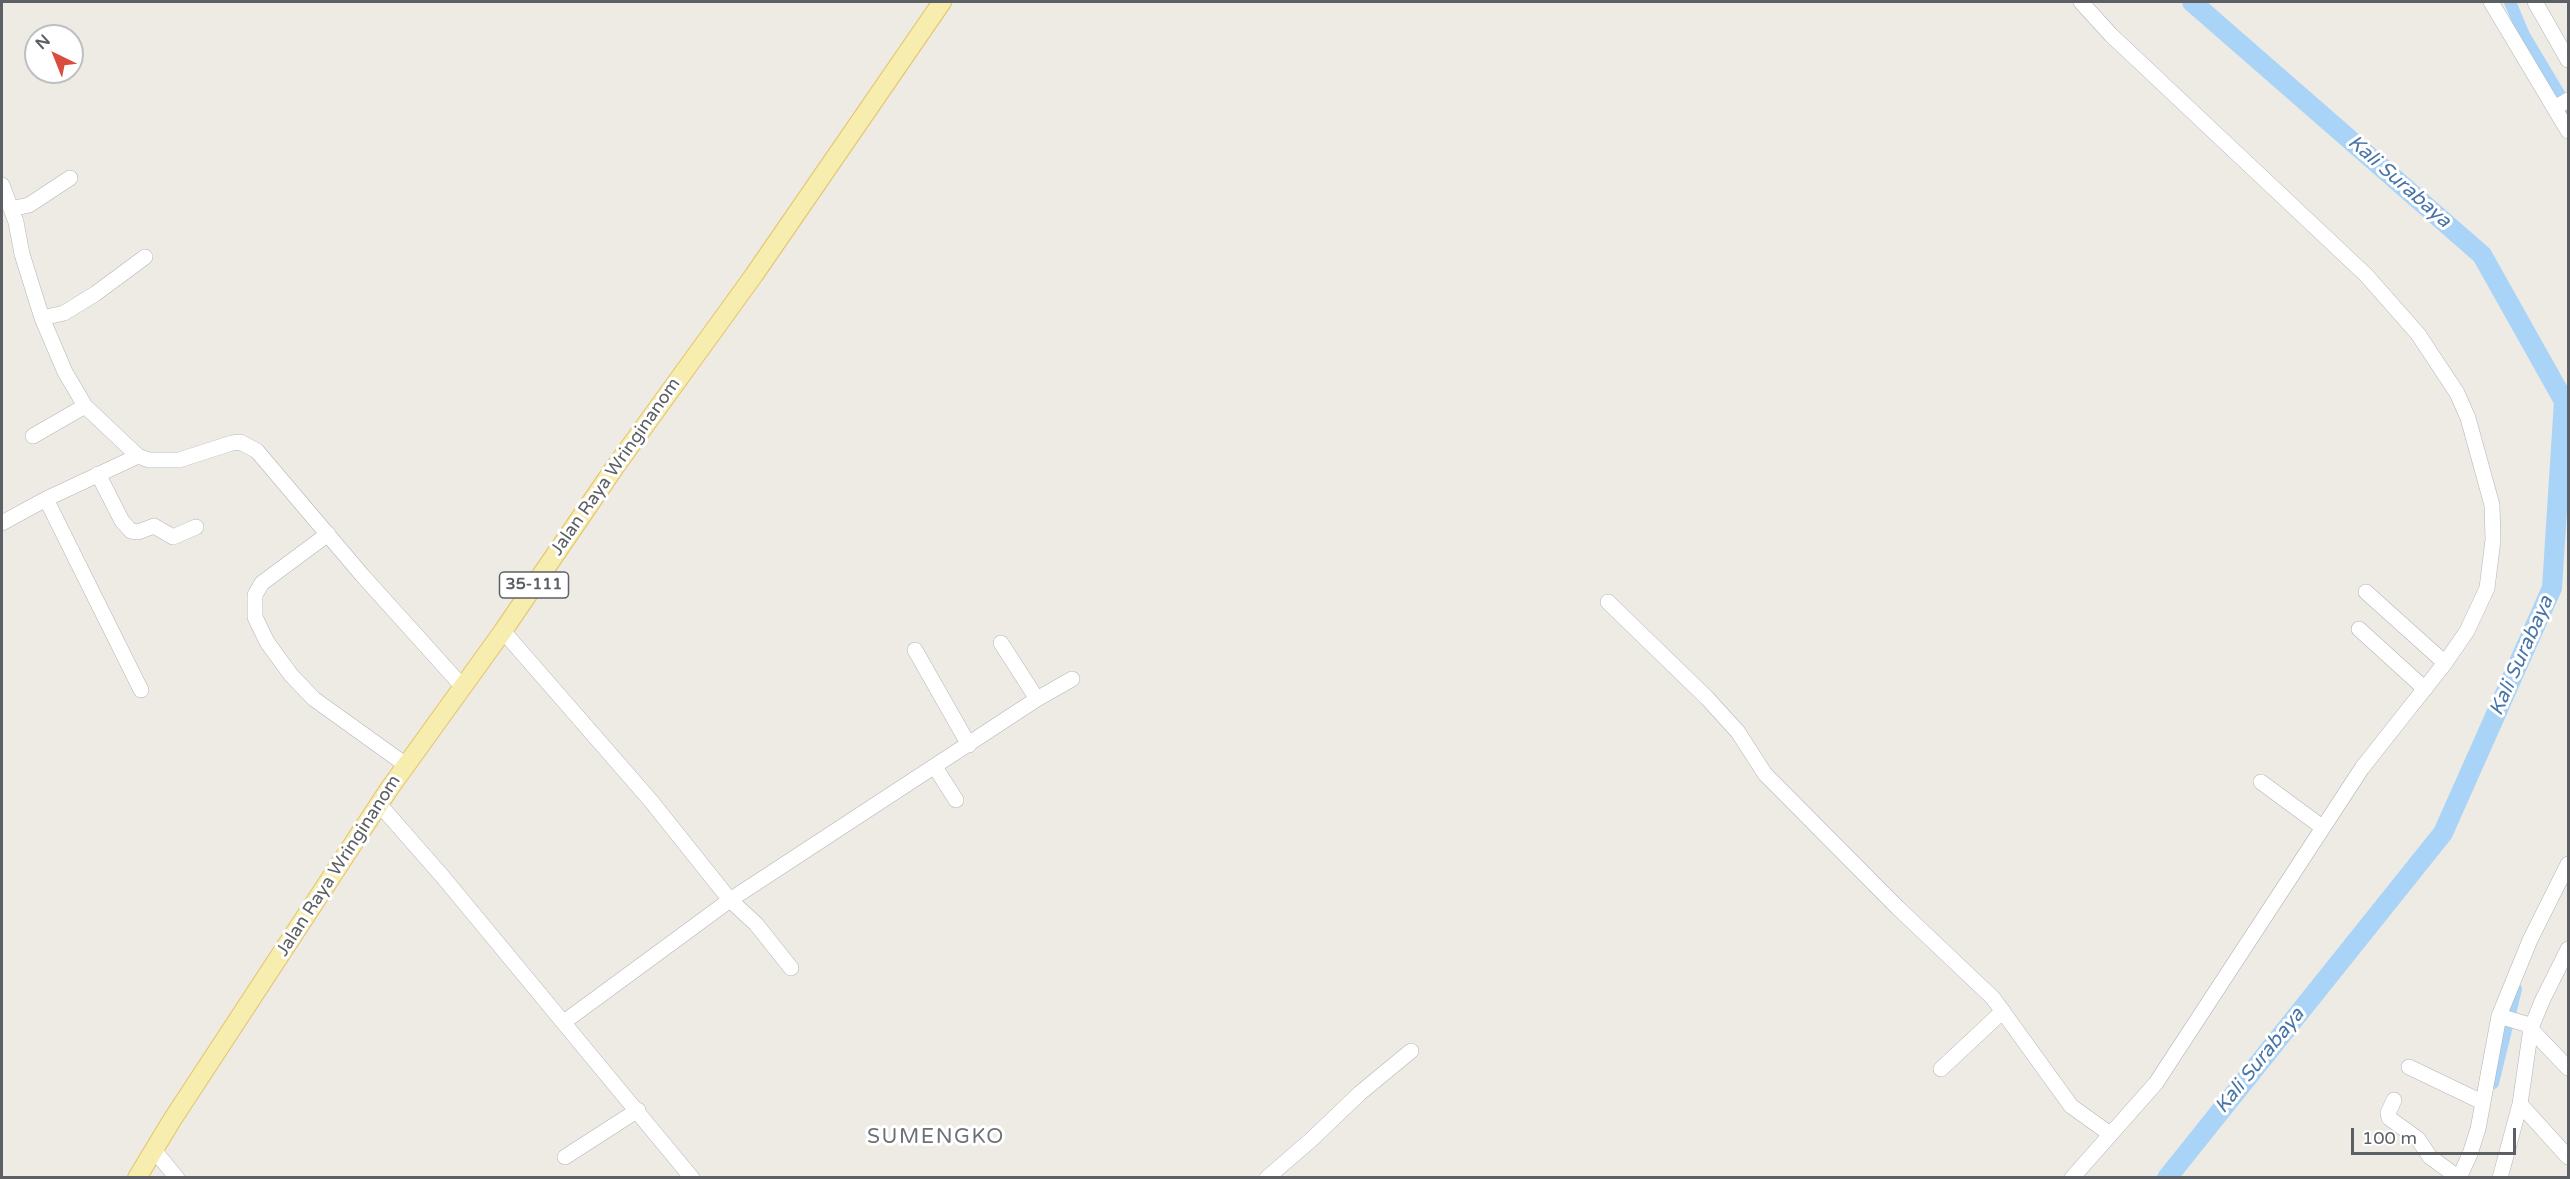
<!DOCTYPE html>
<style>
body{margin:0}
#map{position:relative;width:2570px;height:1179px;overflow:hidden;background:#edebe4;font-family:"Varela Round",sans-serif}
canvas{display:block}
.frame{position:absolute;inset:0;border:3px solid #5c5f63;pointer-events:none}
.north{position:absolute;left:24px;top:24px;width:60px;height:60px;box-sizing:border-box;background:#fff;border:2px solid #bebfc1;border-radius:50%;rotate:317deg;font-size:16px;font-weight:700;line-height:24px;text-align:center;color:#5c5f63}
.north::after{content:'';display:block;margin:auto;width:21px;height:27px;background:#d94d3e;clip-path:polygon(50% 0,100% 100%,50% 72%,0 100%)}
.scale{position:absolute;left:2351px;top:1128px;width:165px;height:27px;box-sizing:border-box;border:3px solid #5c5f63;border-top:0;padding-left:8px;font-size:18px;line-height:21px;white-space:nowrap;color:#5c5f63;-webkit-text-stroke:4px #fff;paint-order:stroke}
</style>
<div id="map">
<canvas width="2570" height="1179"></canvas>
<div class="frame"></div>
<div class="north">N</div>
<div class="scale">100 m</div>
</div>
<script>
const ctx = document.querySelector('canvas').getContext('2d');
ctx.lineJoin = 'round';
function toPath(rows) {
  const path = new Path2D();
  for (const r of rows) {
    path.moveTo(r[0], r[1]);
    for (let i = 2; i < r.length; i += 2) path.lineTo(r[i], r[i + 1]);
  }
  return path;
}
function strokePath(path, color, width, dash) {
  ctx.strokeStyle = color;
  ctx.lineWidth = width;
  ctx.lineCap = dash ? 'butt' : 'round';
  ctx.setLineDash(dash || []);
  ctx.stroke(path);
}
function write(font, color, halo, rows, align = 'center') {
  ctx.font = font + ' "Varela Round",sans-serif';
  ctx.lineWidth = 6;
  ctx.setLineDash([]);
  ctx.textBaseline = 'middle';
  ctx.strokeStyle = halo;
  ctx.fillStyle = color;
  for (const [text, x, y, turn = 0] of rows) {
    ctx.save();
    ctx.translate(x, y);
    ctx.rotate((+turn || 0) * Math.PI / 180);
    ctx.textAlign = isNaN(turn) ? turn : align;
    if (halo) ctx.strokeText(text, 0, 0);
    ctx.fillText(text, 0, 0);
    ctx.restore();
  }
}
const canal = toPath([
 [2510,2,2524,35,2568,109],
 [2493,1083,2516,989]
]);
const river = toPath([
 [2167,1178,2443,833,2552,588,2564,401,2482,255,2192,2]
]);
const minor = toPath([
 [2491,2,2568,131],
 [2535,2,2568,60],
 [2555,108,2568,100],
 [2,185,16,222,22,254,42,318,65,372,85,406,138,456,149,460,179,460,232,443,240,442,257,451,362,575,462,686],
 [11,209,29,205,70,178],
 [42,318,64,313,95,294,145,257],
 [33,436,85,406],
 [98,474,122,521,131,531,138,532,154,526,173,537,196,527],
 [46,499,141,690],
 [2,523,46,499,138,456],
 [328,534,262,583,255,595,255,617,267,642,291,675,314,699,406,765],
 [2366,592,2445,663],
 [1608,602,1707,698,1738,732,1765,774,1898,908,1993,998,2071,1106,2110,1134],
 [2359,629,2425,689],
 [503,631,651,801,730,900,1037,699,1072,679],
 [1001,643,1037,699],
 [915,650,969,745],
 [935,767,956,800],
 [2261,782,2322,827],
 [379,804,443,877,692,1178],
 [2499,1016,2526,1024,2568,1068],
 [564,1022,730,900,756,924,791,968],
 [2409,1067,2482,1102],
 [1941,1069,2003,1011],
 [2394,1100,2388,1113,2389,1118,2418,1139,2430,1157,2459,1178],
 [2520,1104,2568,1157],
 [154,1150,177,1178],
 [565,1157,638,1110],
 [1267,1178,1312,1139,1360,1093,1411,1051],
 [2072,1178,2156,1083,2362,768,2445,663,2467,631,2487,588,2493,540,2492,505,2468,418,2457,393,2418,334,2366,275,2111,35,2081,2],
 [2459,1178,2470,1154,2478,1129,2499,1016,2530,940,2568,864],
 [2500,1178,2520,1104,2531,1028,2543,999,2568,949]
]);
const major = toPath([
 [137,1178,172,1120,389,789,503,631,615,467,754,275,942,2]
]);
const shields = [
 [534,585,69]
];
const shieldNames = [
 ["35-111",534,585]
];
const streetNames = [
 ["Jalan Raya Wringinanom",616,467,-55],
 ["Jalan Raya Wringinanom",339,866,-57]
];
const waterNames = [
 ["Kali Surabaya",2399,182,41],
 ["Kali Surabaya",2522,656,-66],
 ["Kali Surabaya",2260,1061,-51]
];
const quarterNames = [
 ["SUMENGKO",936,1137]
];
strokePath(canal, '#aad4f7', 12);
strokePath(river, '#aad4f7', 20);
strokePath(minor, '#b1b4b8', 16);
strokePath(major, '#e4c366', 20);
strokePath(minor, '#fff', 15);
strokePath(major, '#f7edaf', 18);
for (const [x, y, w] of shields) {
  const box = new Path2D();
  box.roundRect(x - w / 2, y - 13, w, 26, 4.5);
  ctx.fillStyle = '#fff';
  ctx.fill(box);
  strokePath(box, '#5c5f63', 1.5);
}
write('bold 16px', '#5c5f63', null, shieldNames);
write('18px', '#5c5f63', '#fff', streetNames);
write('italic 20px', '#4975a7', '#fff', waterNames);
ctx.letterSpacing = '1.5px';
write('21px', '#6d7175', '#fff', quarterNames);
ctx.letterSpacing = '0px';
</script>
